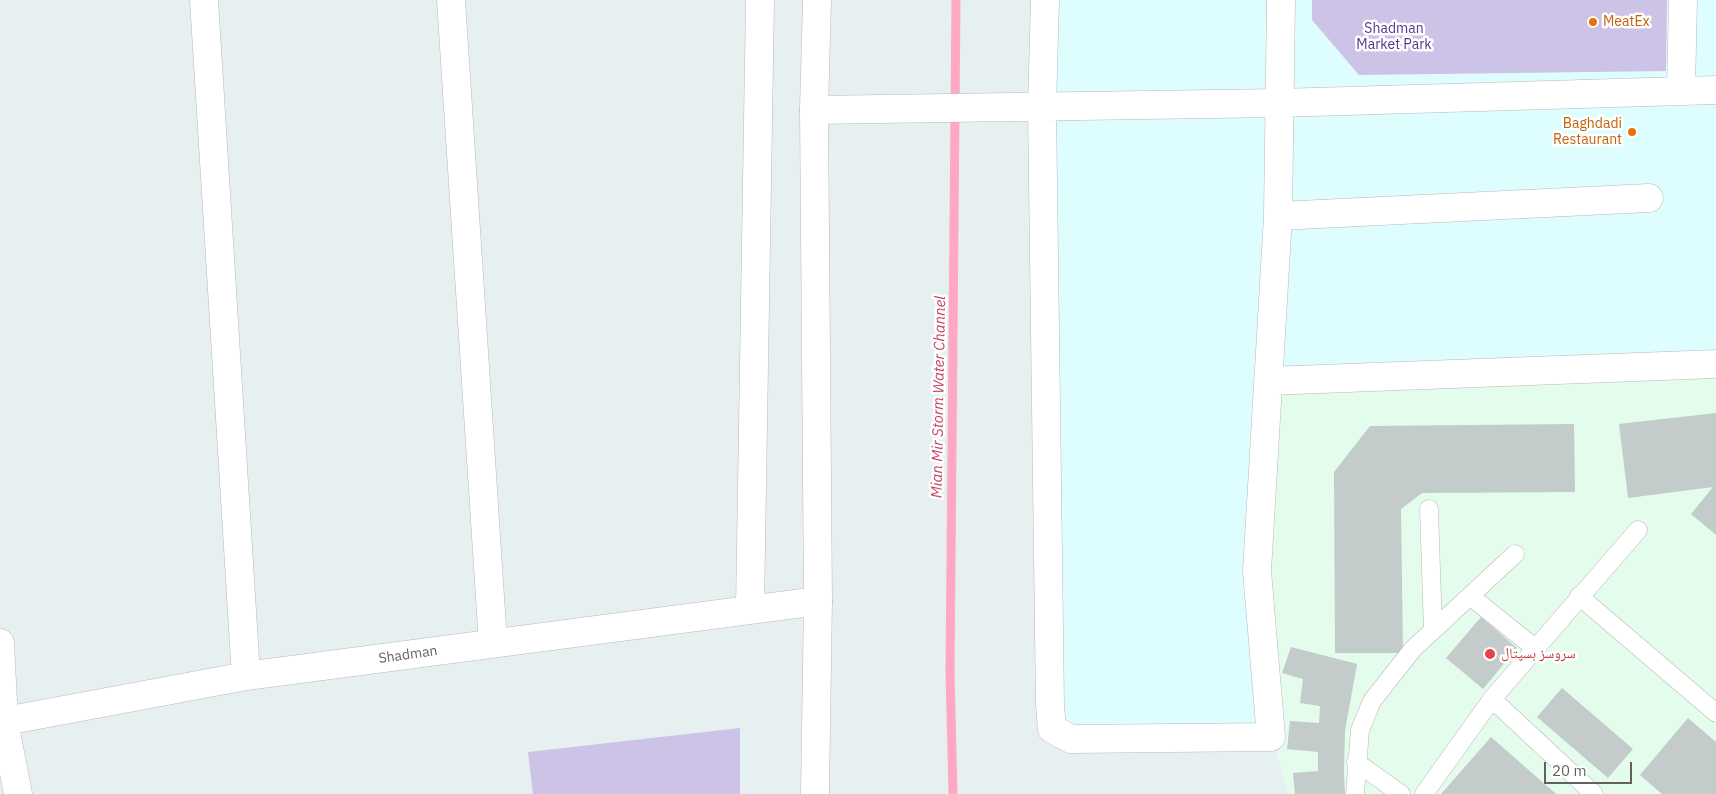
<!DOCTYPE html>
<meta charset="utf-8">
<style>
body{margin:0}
#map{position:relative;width:1716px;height:794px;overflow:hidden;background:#e7f0f0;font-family:"IBM Plex Sans",sans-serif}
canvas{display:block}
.scale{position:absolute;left:1544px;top:762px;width:88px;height:22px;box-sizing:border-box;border:2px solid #675e60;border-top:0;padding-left:6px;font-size:15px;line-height:18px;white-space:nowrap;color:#675e60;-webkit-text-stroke:4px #fff;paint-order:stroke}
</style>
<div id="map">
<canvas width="1716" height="794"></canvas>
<div class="scale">20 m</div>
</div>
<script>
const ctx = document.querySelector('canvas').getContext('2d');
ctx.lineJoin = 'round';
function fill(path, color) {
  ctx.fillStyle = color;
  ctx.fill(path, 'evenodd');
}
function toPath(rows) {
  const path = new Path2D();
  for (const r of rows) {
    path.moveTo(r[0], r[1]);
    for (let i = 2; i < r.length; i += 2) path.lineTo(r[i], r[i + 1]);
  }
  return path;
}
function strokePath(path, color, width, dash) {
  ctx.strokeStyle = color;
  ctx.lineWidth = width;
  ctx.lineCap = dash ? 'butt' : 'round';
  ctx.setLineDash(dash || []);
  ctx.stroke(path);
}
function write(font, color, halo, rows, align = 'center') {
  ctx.font = font + ' "IBM Plex Sans","Noto Naskh Arabic",sans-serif';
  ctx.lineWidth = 5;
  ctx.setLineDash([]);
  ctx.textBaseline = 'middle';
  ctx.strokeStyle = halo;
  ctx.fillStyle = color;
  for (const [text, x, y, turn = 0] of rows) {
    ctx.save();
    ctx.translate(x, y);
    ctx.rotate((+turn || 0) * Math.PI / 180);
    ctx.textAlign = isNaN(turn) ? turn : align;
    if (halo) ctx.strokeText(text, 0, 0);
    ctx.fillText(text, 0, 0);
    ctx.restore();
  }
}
const commercial = toPath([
 [1042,0,1716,0,1716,360,1271,737,1052,729]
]);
const medical = toPath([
 [1716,364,1716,794,1289,794,1271,737,1268,381]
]);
const green = toPath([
 [1312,0,1667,0,1666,71,1359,75,1312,20],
 [740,728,740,794,533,794,528,752]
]);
const stream = toPath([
 [953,794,950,672,956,0]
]);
const building = toPath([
 [1716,413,1716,535,1691,514,1713,487,1628,498,1619,424],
 [1574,424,1575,492,1422,493,1401,509,1403,653,1335,653,1334,472,1370,426],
 [1481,617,1517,648,1483,689,1446,658],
 [1291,647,1357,664,1345,731,1344,772,1345,794,1295,794,1293,773,1318,771,1318,752,1287,749,1290,721,1319,723,1320,706,1300,703,1303,679,1282,673],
 [1562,688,1633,749,1608,778,1537,717],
 [1688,718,1716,742,1716,794,1662,794,1640,775],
 [1491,737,1556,794,1441,794]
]);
const service = toPath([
 [1429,509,1433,630],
 [1470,596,1535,648],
 [1579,596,1716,713],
 [1492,699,1594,794],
 [1356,762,1401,794],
 [1355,794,1360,730,1372,701,1413,649,1515,554],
 [1424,794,1492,699,1638,530]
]);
const minor = toPath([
 [204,0,246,676],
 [451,0,493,643],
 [1045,0,1042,107,1050,705,1052,729,1071,739,1271,737,1257,571,1278,216,1281,0],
 [1681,89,1683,0],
 [814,110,1279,103,1716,90],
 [1278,216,1649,198],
 [1268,381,1716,364],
 [750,608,760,0],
 [0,643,4,722,18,794],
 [0,722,246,676,818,601]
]);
const tertiary = toPath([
 [815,794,818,601,814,110,817,0]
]);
const markers = [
 [1593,22,5,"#e8710a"],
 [1632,132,5,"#e8710a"],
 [1490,654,6,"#e0444e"]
];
const foodNames = [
 ["MeatEx",1603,22],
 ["Baghdadi",1622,124,"right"],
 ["Restaurant",1622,140,"right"]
];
const parkNames = [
 ["Shadman",1394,29],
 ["Market Park",1394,45]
];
const healthNames = [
 ["سروسز ہسپتال",1501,654]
];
const streetNames = [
 ["Shadman",408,655,-8]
];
const waterNames = [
 ["Mian Mir Storm Water Channel",939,397,-89]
];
fill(commercial, '#defdfe');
fill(medical, '#e4fcec');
fill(green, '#cdc3e7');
strokePath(stream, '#ffa8c3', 9);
fill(building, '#c3cbcb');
strokePath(service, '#bdb7b7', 19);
strokePath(minor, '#bdb7b7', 29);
strokePath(tertiary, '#bdb7b7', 29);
strokePath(service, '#fff', 18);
strokePath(minor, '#fff', 28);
strokePath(tertiary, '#fff', 28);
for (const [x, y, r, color] of markers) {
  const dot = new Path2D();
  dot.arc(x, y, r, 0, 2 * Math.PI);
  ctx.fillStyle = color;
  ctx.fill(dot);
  strokePath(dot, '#fff', 2);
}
write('14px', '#c56008', '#fff', foodNames, 'left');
write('14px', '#51378c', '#fff', parkNames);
write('14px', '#be3a42', '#fff', healthNames, 'left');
write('14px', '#675e60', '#fff', streetNames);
write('italic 15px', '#c54865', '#fff', waterNames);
</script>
